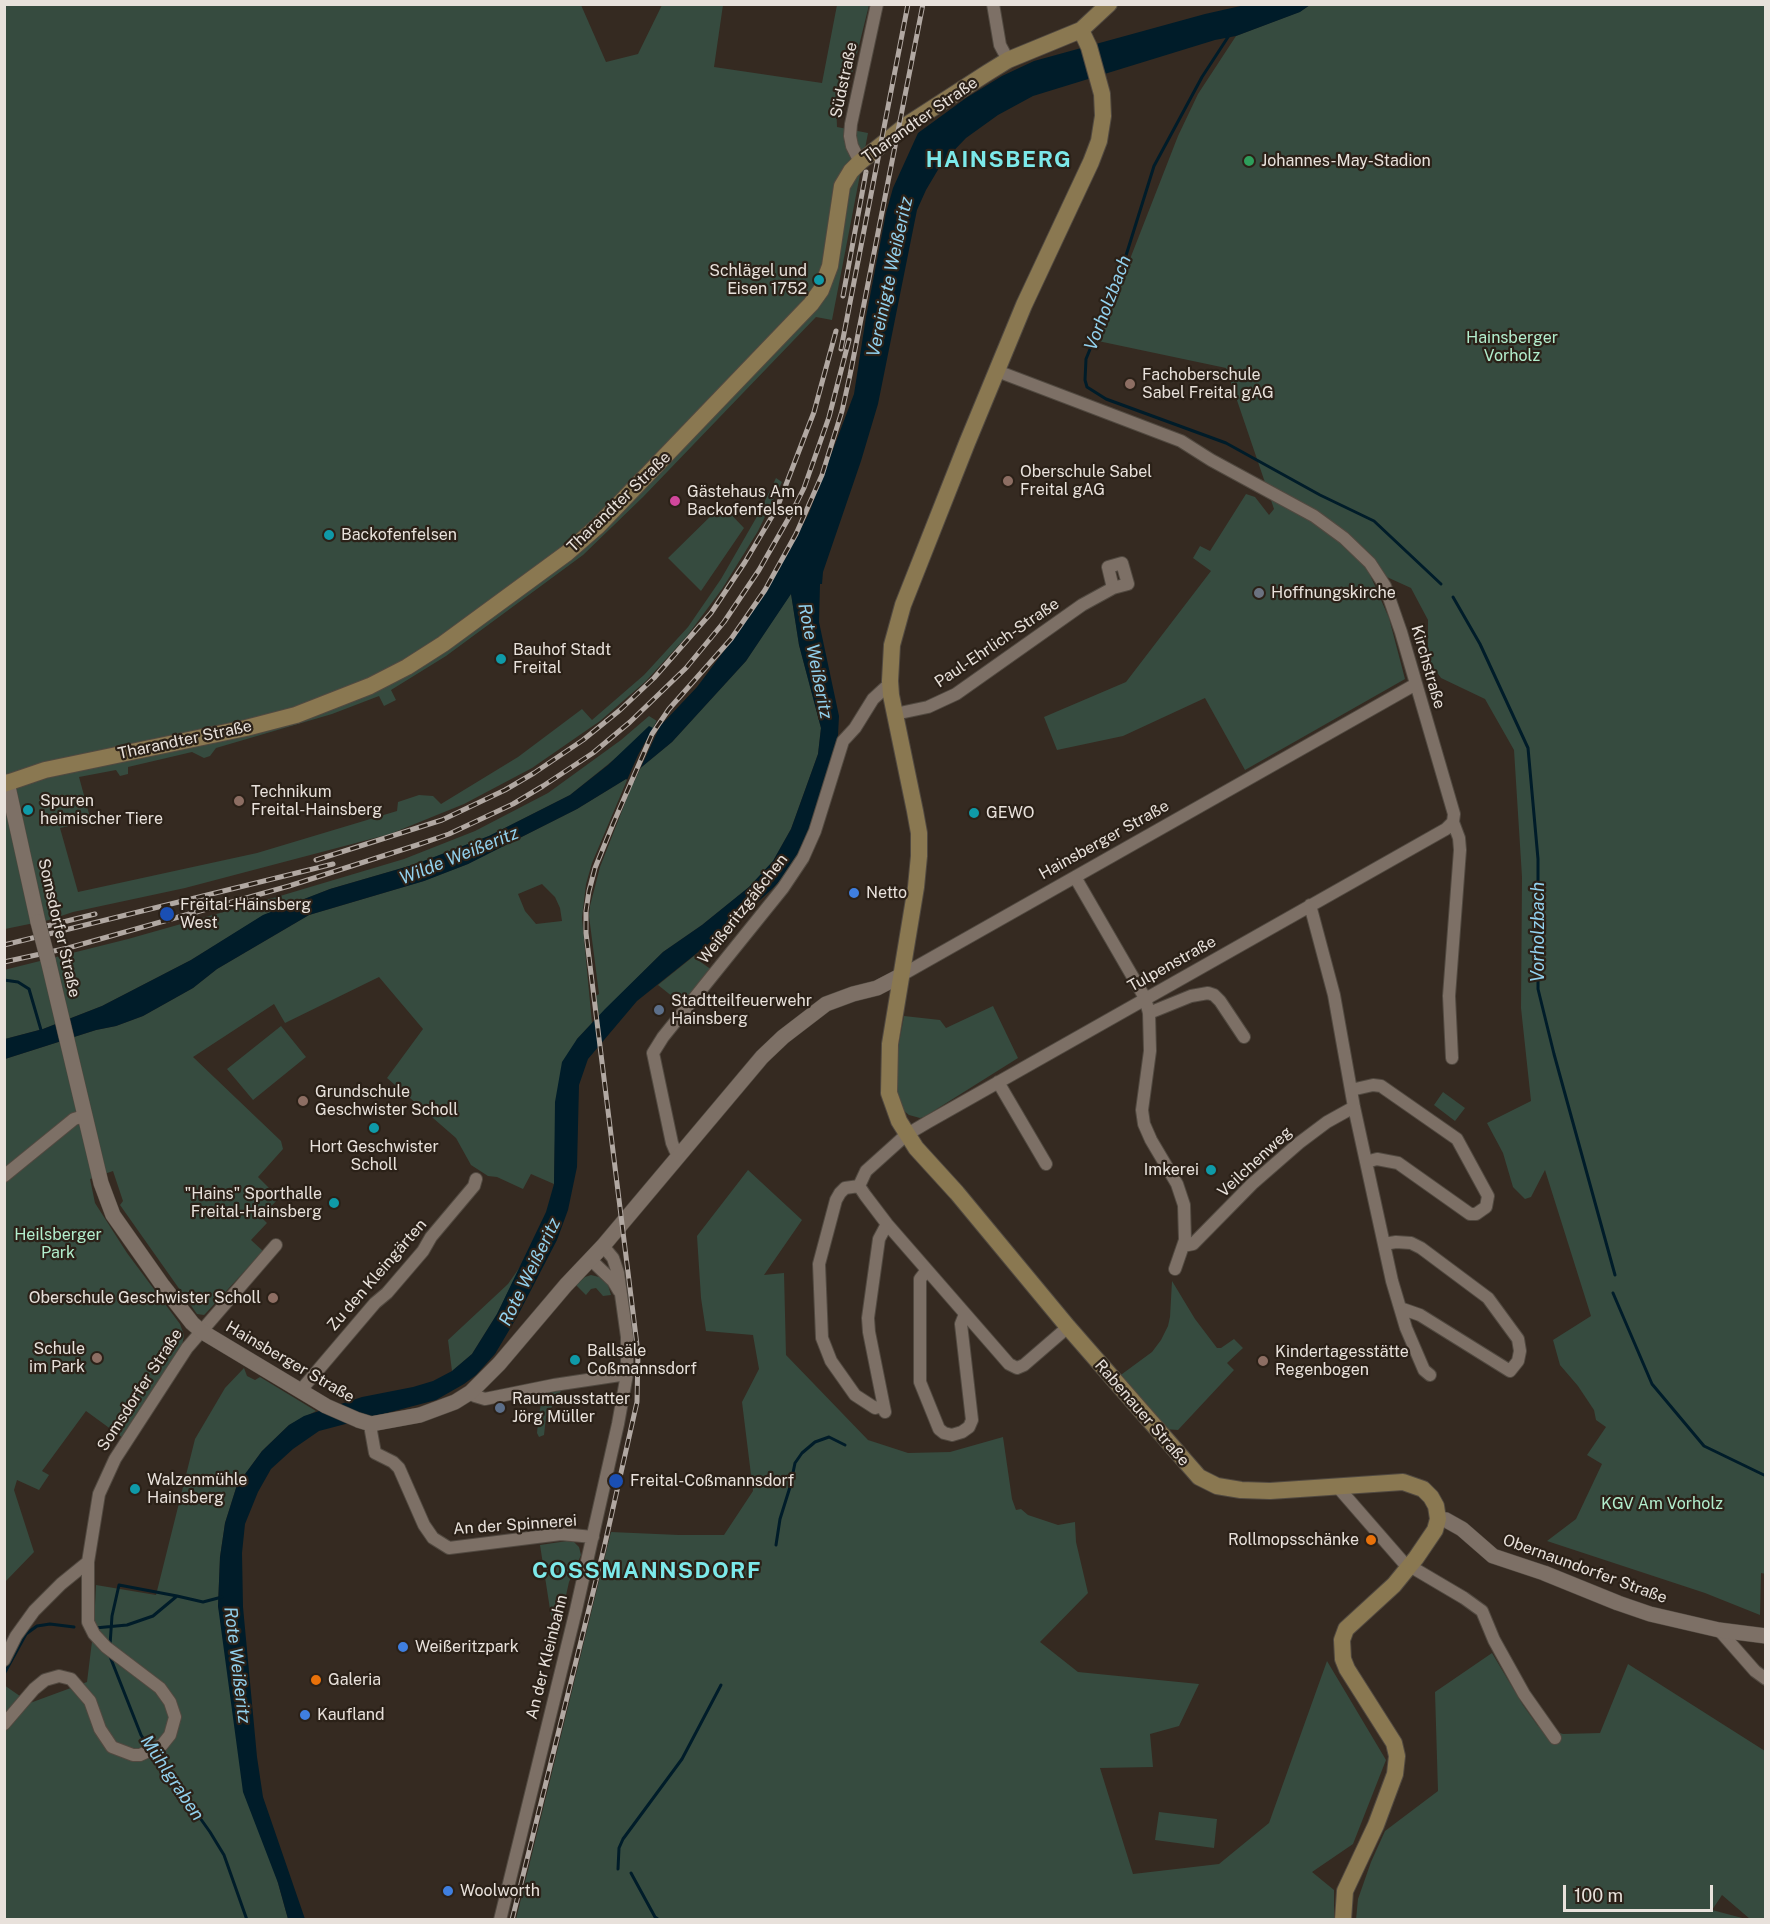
<!DOCTYPE html>
<meta charset="utf-8">
<style>
body{margin:0}
#map{position:relative;width:1770px;height:1924px;overflow:hidden;background:#352a21;font-family:"Public Sans",sans-serif}
canvas{display:block}
.frame{position:absolute;inset:0;border:6px solid #e8e1db;pointer-events:none}
.scale{position:absolute;left:1563px;top:1885px;width:150px;height:27px;box-sizing:border-box;border:3px solid #e8e1db;border-top:0;padding-left:8px;font-size:18px;line-height:21px;white-space:nowrap;color:#e8e1db;-webkit-text-stroke:4px #2b2118;paint-order:stroke}
</style>
<div id="map">
<canvas width="1770" height="1924"></canvas>
<div class="frame"></div>
<div class="scale">100 m</div>
</div>
<script>
const ctx = document.querySelector('canvas').getContext('2d');
ctx.lineJoin = 'round';
function fill(path, color) {
  ctx.fillStyle = color;
  ctx.fill(path, 'evenodd');
}
function toPath(rows) {
  const path = new Path2D();
  for (const r of rows) {
    path.moveTo(r[0], r[1]);
    for (let i = 2; i < r.length; i += 2) path.lineTo(r[i], r[i + 1]);
  }
  return path;
}
function strokePath(path, color, width, dash) {
  ctx.strokeStyle = color;
  ctx.lineWidth = width;
  ctx.lineCap = dash ? 'butt' : 'round';
  ctx.setLineDash(dash || []);
  ctx.stroke(path);
}
function write(font, color, halo, rows, align = 'center') {
  ctx.font = font + ' "Public Sans",sans-serif';
  ctx.lineWidth = 4.5;
  ctx.setLineDash([]);
  ctx.textBaseline = 'middle';
  ctx.strokeStyle = halo;
  ctx.fillStyle = color;
  for (const [text, x, y, turn = 0] of rows) {
    ctx.save();
    ctx.translate(x, y);
    ctx.rotate((+turn || 0) * Math.PI / 180);
    ctx.textAlign = isNaN(turn) ? turn : align;
    if (halo) ctx.strokeText(text, 0, 0);
    ctx.fillText(text, 0, 0);
    ctx.restore();
  }
}
const green = toPath([
 [4,5,581,5,606,62,638,54,662,5,723,5,714,67,822,83,837,5,869,5,849,86,836,100,837,127,868,133,832,320,816,317,643,497,583,555,446,656,391,690,396,700,384,706,379,696,332,714,216,748,210,756,204,758,192,752,128,767,128,774,120,776,116,770,79,777,91,821,60,828,78,892,257,853,397,811,398,802,419,795,433,796,441,804,518,757,582,709,592,720,644,675,688,627,721,579,759,513,776,478,782,482,758,531,722,589,687,636,646,681,600,721,532,768,464,804,390,834,185,888,73,912,49,920,5,929],
 [1310,5,1765,5,1766,1574,1761,1573,1760,1615,1705,1593,1547,1541,1576,1519,1602,1464,1587,1455,1606,1427,1596,1420,1594,1410,1578,1386,1560,1365,1553,1340,1591,1316,1545,1170,1531,1197,1525,1199,1513,1187,1503,1153,1487,1123,1531,1101,1521,1008,1522,877,1514,750,1485,699,1441,678,1428,660,1428,620,1411,588,1367,568,1389,618,1405,679,1245,770,1205,698,1123,736,1057,750,1044,717,1126,682,1211,571,1193,558,1200,546,1210,551,1246,494,1255,497,1269,515,1274,509,1226,368,1098,341,1178,136,1198,94,1236,36,1299,12],
 [722,505,744,528,701,591,668,558],
 [791,593,799,645,821,728,818,754,791,829,773,861,749,887,702,925,663,952,599,1016,596,996,599,994,589,916,590,906,600,867,638,770,672,742,746,661],
 [649,716,657,721,653,728,570,795,489,836,416,864,330,889,264,915,191,960,102,1006,43,1029,5,1039,4,970,128,939,280,896,404,859,475,831,548,793,621,740],
 [626,779,627,780,592,863,586,884,582,918,592,1023,577,1039,555,1141,554,1184,531,1174,523,1189,497,1177,488,1176,471,1165,456,1138,387,1078,423,1029,379,977,285,1023,274,1004,193,1057,281,1141,283,1149,258,1177,279,1198,261,1217,267,1223,251,1240,263,1251,207,1312,204,1315,197,1314,120,1205,123,1201,113,1171,90,1179,95,1203,127,1253,180,1324,184,1335,182,1346,123,1438,86,1411,42,1471,49,1475,39,1490,17,1480,14,1490,34,1552,5,1582,5,1059,96,1030,116,1026,143,1016,193,988,217,969,309,915,424,881,468,864,577,809],
 [542,884,555,897,560,908,562,921,536,924,525,911,518,894],
 [694,956,702,963,712,970,683,1005,658,985],
 [993,1006,1018,1058,924,1117,920,1118,909,1115,903,1110,898,1097,896,1083,895,1064,904,1016,940,1020,946,1028],
 [281,1026,306,1057,253,1100,227,1069],
 [1443,1092,1465,1108,1455,1121,1434,1105],
 [748,1170,802,1220,764,1275,784,1273,786,1355,868,1440,908,1453,950,1452,1003,1437,1012,1499,1016,1510,1021,1509,1028,1515,1058,1525,1075,1522,1076,1542,1088,1593,1040,1642,1078,1672,1199,1684,1179,1726,1150,1734,1153,1767,1100,1768,1133,1874,1219,1864,1269,1823,1327,1661,1386,1760,1353,1844,1312,1872,1334,1890,1334,1919,516,1919,611,1532,679,1535,724,1535,753,1491,742,1402,759,1369,753,1335,706,1331,701,1298,697,1236],
 [522,1264,497,1314,472,1354,452,1371,448,1340,508,1284],
 [591,1275,599,1277,608,1285,611,1295,603,1296,596,1288,591,1289,586,1295,576,1285,585,1277],
 [1172,1281,1195,1319,1217,1348,1221,1348,1234,1339,1243,1348,1227,1363,1234,1370,1178,1430,1164,1429,1118,1377,1152,1352,1161,1340,1168,1326,1170,1317],
 [244,1368,247,1376,255,1380,260,1377,316,1411,289,1425,262,1451,237,1485,225,1523,220,1557,218,1606,278,1883,288,1919,5,1919,4,1685,30,1703,87,1682,94,1625,96,1585,156,1595,195,1439,225,1388],
 [562,1389,546,1417,544,1435,539,1437,537,1433,539,1413,544,1393],
 [567,1541,574,1542,579,1547,581,1555,569,1582,560,1622,562,1625,556,1625,552,1622,540,1545],
 [1492,1653,1523,1705,1538,1726,1563,1734,1600,1733,1628,1664,1765,1751,1765,1919,1750,1919,1722,1895,1712,1910,1746,1919,1356,1920,1358,1899,1371,1862,1385,1831,1438,1791,1435,1692],
 [1159,1812,1217,1819,1214,1848,1155,1840]
]);
const water = toPath([
 [1245,5,1310,5,1300,12,1236,36,1215,40,1033,96,998,115,966,138,942,163,926,190,917,210,878,404,861,461,823,572,822,584,820,584,819,622,839,716,838,735,828,778,808,839,786,874,772,889,737,921,637,1001,588,1059,579,1085,577,1167,568,1210,557,1240,517,1317,495,1354,476,1375,464,1384,436,1400,319,1431,293,1449,271,1469,258,1492,245,1524,242,1553,243,1607,257,1757,263,1797,305,1919,288,1919,278,1883,243,1792,218,1606,220,1557,225,1523,237,1485,262,1451,289,1425,304,1416,362,1397,413,1387,433,1381,452,1371,472,1354,497,1314,546,1212,554,1184,555,1102,562,1062,577,1039,605,1009,663,952,702,925,749,887,773,861,791,829,818,754,821,728,799,645,791,594,746,661,672,742,638,770,634,782,626,779,577,809,468,864,424,881,309,915,217,969,193,988,143,1016,116,1026,96,1030,5,1059,5,1039,43,1029,102,1006,191,960,263,915,330,889,416,864,489,836,570,795,608,765,649,726,653,728,657,721,662,724,697,687,736,635,786,557,809,513,854,394,866,317,886,213,893,188,918,133,966,98,1002,76,1034,61,1205,14]
]);
const pier = toPath([
 [657,721,661,724,634,782,627,780,638,755]
]);
const stream = toPath([
 [1230,34,1202,77,1154,166,1118,281,1086,359,1085,380,1087,387,1106,399,1226,443,1320,495,1374,521,1441,584],
 [1453,597,1480,644,1528,748,1538,859,1538,989,1554,1054,1615,1275],
 [4,980,18,982,29,989,41,1030],
 [1613,1293,1652,1384,1704,1446,1766,1476],
 [776,1545,780,1519,790,1487,795,1463,802,1453,815,1442,829,1437,845,1445],
 [95,1628,127,1625,153,1616,177,1596,203,1602,222,1597],
 [110,1645,112,1616,119,1585,177,1596],
 [109,1654,141,1735,149,1747],
 [4,1674,26,1634,37,1626,50,1624,74,1627],
 [153,1752,210,1832,224,1855,247,1920],
 [618,1869,619,1848,623,1839,682,1759,721,1685],
 [631,1873,655,1917,659,1920]
]);
const minor = toPath([
 [993,4,1000,45,1008,60],
 [860,162,852,146,850,136,851,124,877,4],
 [997,371,1181,441,1211,460,1314,516,1344,538,1370,563,1385,586,1401,632,1454,814,1453,822,1459,838,1460,850,1449,996,1452,1058],
 [895,714,928,707,956,694,1082,605,1113,588,1128,584,1122,563,1108,567,1113,588],
 [1075,877,1145,998,1149,1013,1150,1051,1142,1110,1144,1124,1151,1140,1177,1184,1184,1205,1185,1240,1175,1269],
 [1310,905,1334,995,1354,1107,1392,1281,1406,1328,1424,1370,1430,1375],
 [900,976,1416,684],
 [1149,1013,1191,996,1208,993,1214,995,1220,1001,1244,1037],
 [998,1082,1046,1164],
 [1351,1090,1373,1085,1381,1086,1457,1139,1488,1196,1486,1207,1476,1214,1470,1214,1398,1163,1377,1159,1366,1162],
 [679,1155,675,1150,672,1143,653,1053,663,1037,783,888,803,858,815,831,843,741,855,728,873,699,885,688,890,685],
 [4,1176,74,1119,84,1116],
 [859,1186,845,1188,840,1193,836,1200,819,1264,822,1338,831,1361,855,1395,875,1408,882,1406],
 [1185,1240,1188,1245,1193,1244,1252,1184,1299,1143,1327,1122,1354,1107],
 [1384,1244,1396,1242,1411,1243,1421,1248,1488,1298,1518,1339,1520,1351,1518,1361,1510,1371,1420,1315,1400,1308],
 [591,1260,613,1281,619,1291],
 [927,1270,920,1279,920,1382,939,1429,944,1433,952,1435,962,1432,969,1427,972,1420,961,1324,965,1314],
 [1068,1327,1024,1365,1017,1368,1009,1364,887,1224,865,1195,859,1186,866,1171,906,1135,928,1122,1446,829,1453,822],
 [301,1390,375,1303,387,1293,423,1251,431,1237,474,1186,476,1179],
 [471,1392,475,1396,485,1399,554,1385,627,1374],
 [885,1412,869,1332,868,1318,879,1239,887,1224],
 [371,1424,371,1431,375,1453,393,1462,399,1468,424,1525,433,1538,449,1548,561,1534,593,1537],
 [1336,1485,1403,1562,1464,1598,1482,1611,1494,1640,1524,1694,1555,1738],
 [1719,1630,1755,1671,1766,1679],
 [4,1660,16,1636,34,1611,61,1584,88,1562],
 [4,1724,34,1689,45,1680,59,1676,71,1679,90,1701,100,1729,112,1747,133,1755,140,1755,162,1745,170,1735,175,1717,170,1702,160,1688,106,1647,94,1634,88,1622,88,1562,99,1494,115,1459,187,1348,276,1245],
 [500,1920,576,1610,618,1424,627,1374,627,1337,618,1273,613,1258,603,1246]
]);
const tertiary = toPath([
 [7,782,38,922],
 [48,960,101,1183,113,1215,163,1286,192,1323,201,1331,326,1406,358,1420,371,1424,420,1415,455,1402,471,1392,499,1364,566,1285,603,1246,762,1057,783,1037,826,1004,853,994,877,988,900,976],
 [1438,1519,1446,1520,1462,1529,1493,1556,1544,1573,1618,1603,1650,1614,1719,1630,1766,1636]
]);
const secondary = toPath([
 [1081,30,1089,47,1102,94,1103,116,1099,141,1091,162,1024,305,967,443,903,605,892,645,890,681,891,695,915,811,919,833,919,856,916,887,890,1044,889,1093,899,1121,916,1148,957,1193,1068,1327,1199,1477,1217,1486,1241,1490,1270,1491,1403,1482,1423,1489,1431,1497,1436,1506,1438,1519,1435,1530,1416,1558,1394,1585,1346,1629,1342,1640,1343,1659,1347,1669,1394,1743,1397,1756,1395,1774,1376,1825,1345,1891,1343,1920],
 [4,784,45,770,246,728,296,715,370,686,407,667,443,644,567,553,598,526,811,304,821,290,830,266,842,186,851,171,860,162,905,126,987,73,1008,60,1081,30,1109,4]
]);
const rail = toPath([
 [843,296,866,172],
 [841,349,908,4],
 [316,860,442,820,505,790,534,773,583,740,620,710,654,678,711,613,745,562,777,508,814,412,836,331],
 [39,928,95,914],
 [4,945,333,864],
 [4,962,68,948,289,886,417,845,449,834,513,804,543,786,593,753,630,722,686,668,724,622,759,570,791,514,804,488,829,417,849,340],
 [512,1920,604,1548,637,1402,638,1353,586,933,586,911,589,891,595,868,613,824,652,734,669,709,731,639,765,590,796,534,822,475,842,411,850,375,923,4]
]);
const tertiaryBridge = toPath([
 [38,922,48,960]
]);
const markers = [
 [1249,161,6,"#2e9e5b"],
 [819,280,6,"#0f9aa8"],
 [1130,384,6,"#8d6e63"],
 [1008,481,6,"#8d6e63"],
 [675,501,6,"#d1479c"],
 [329,535,6,"#0f9aa8"],
 [1259,593,6,"#6b7280"],
 [501,659,6,"#0f9aa8"],
 [239,801,6,"#8d6e63"],
 [28,810,6,"#0f9aa8"],
 [974,813,6,"#0f9aa8"],
 [854,893,6,"#3f7fe0"],
 [167,914,8,"#1a4fb4"],
 [659,1010,6,"#5c6f8a"],
 [303,1101,6,"#8d6e63"],
 [374,1128,6,"#0f9aa8"],
 [1211,1170,6,"#0f9aa8"],
 [334,1203,6,"#0f9aa8"],
 [273,1298,6,"#8d6e63"],
 [97,1358,6,"#8d6e63"],
 [575,1360,6,"#0f9aa8"],
 [1263,1361,6,"#8d6e63"],
 [500,1408,6,"#5c6f8a"],
 [616,1481,8,"#1a4fb4"],
 [135,1489,6,"#0f9aa8"],
 [1371,1540,6,"#e8710a"],
 [403,1647,6,"#3f7fe0"],
 [316,1680,6,"#e8710a"],
 [305,1715,6,"#3f7fe0"],
 [448,1891,6,"#3f7fe0"]
];
const streetNames = [
 ["Südstraße",844,80,-78],
 ["Tharandter Straße",920,120,-35],
 ["Tharandter Straße",619,502,-44],
 ["Paul-Ehrlich-Straße",997,643,-34],
 ["Kirchstraße",1428,667,74],
 ["Tharandter Straße",185,740,-12],
 ["Hainsberger Straße",1104,840,-29],
 ["Weißeritzgäßchen",743,909,-52],
 ["Somsdorfer Straße",59,928,77],
 ["Tulpenstraße",1172,964,-29],
 ["Veilchenweg",1255,1162,-43],
 ["Zu den Kleingärten",377,1275,-49],
 ["Hainsberger Straße",290,1362,30],
 ["Somsdorfer Straße",140,1390,-57],
 ["Rabenauer Straße",1142,1413,49],
 ["An der Spinnerei",515,1525,-4],
 ["Obernaundorfer Straße",1585,1569,20],
 ["An der Kleinbahn",547,1657,-76]
];
const poiNames = [
 ["Johannes-May-Stadion",1261,161],
 ["Schlägel und",807,271,"right"],
 ["Eisen 1752",807,289,"right"],
 ["Fachoberschule",1142,375],
 ["Sabel Freital gAG",1142,393],
 ["Oberschule Sabel",1020,472],
 ["Freital gAG",1020,490],
 ["Gästehaus Am",687,492],
 ["Backofenfelsen",687,510],
 ["Backofenfelsen",341,535],
 ["Hoffnungskirche",1271,593],
 ["Bauhof Stadt",513,650],
 ["Freital",513,668],
 ["Technikum",251,792],
 ["Freital-Hainsberg",251,810],
 ["Spuren",40,801],
 ["heimischer Tiere",40,819],
 ["GEWO",986,813],
 ["Netto",866,893],
 ["Freital-Hainsberg",180,905],
 ["West",180,923],
 ["Stadtteilfeuerwehr",671,1001],
 ["Hainsberg",671,1019],
 ["Grundschule",315,1092],
 ["Geschwister Scholl",315,1110],
 ["Hort Geschwister",374,1147,"center"],
 ["Scholl",374,1165,"center"],
 ["Imkerei",1199,1170,"right"],
 ["\"Hains\" Sporthalle",322,1194,"right"],
 ["Freital-Hainsberg",322,1212,"right"],
 ["Oberschule Geschwister Scholl",261,1298,"right"],
 ["Schule",85,1349,"right"],
 ["im Park",85,1367,"right"],
 ["Ballsäle",587,1351],
 ["Coßmannsdorf",587,1369],
 ["Kindertagesstätte",1275,1352],
 ["Regenbogen",1275,1370],
 ["Raumausstatter",512,1399],
 ["Jörg Müller",512,1417],
 ["Walzenmühle",147,1480],
 ["Hainsberg",147,1498],
 ["Freital-Coßmannsdorf",630,1481],
 ["Rollmopsschänke",1359,1540,"right"],
 ["Weißeritzpark",415,1647],
 ["Galeria",328,1680],
 ["Kaufland",317,1715],
 ["Woolworth",460,1891]
];
const parkNames = [
 ["Hainsberger",1512,338],
 ["Vorholz",1512,356],
 ["Heilsberger",58,1235],
 ["Park",58,1253],
 ["KGV Am Vorholz",1662,1504]
];
const waterNames = [
 ["Vereinigte Weißeritz",890,277,-78],
 ["Vorholzbach",1108,303,-69],
 ["Rote Weißeritz",815,661,79],
 ["Wilde Weißeritz",459,856,-22],
 ["Vorholzbach",1538,932,-90],
 ["Rote Weißeritz",530,1272,-64],
 ["Rote Weißeritz",237,1665,83],
 ["Mühlgraben",172,1778,56]
];
const districtNames = [
 ["HAINSBERG",999,160],
 ["COSSMANNSDORF",647,1571]
];
fill(green, '#364b3f');
fill(water, '#001c29');
fill(pier, '#352a21');
strokePath(stream, '#001c29', 3);
strokePath(minor, '#514940', 14);
strokePath(tertiary, '#514940', 16);
strokePath(secondary, '#514940', 18);
strokePath(minor, '#7d7066', 12);
strokePath(tertiary, '#7d7066', 15);
strokePath(secondary, '#8a7851', 16);
strokePath(rail, '#b1a8a2', 5);
strokePath(rail, '#2b2118', 3, [9]);
strokePath(tertiaryBridge, '#514940', 16, []);
strokePath(tertiaryBridge, '#7d7066', 15);
for (const [x, y, r, color] of markers) {
  const dot = new Path2D();
  dot.arc(x, y, r, 0, 2 * Math.PI);
  ctx.fillStyle = color;
  ctx.fill(dot);
  strokePath(dot, '#2b2118', 2);
}
write('16px', '#e8e1db', '#2b2118', streetNames);
write('16px', '#e8e1db', '#2b2118', poiNames, 'left');
write('16px', '#b2eecd', '#2b2118', parkNames);
write('italic 18px', '#92d1ee', '#2b2118', waterNames);
ctx.letterSpacing = '1.5px';
write('bold 22px', '#7ce9ea', '#2b2118', districtNames);
ctx.letterSpacing = '0px';
</script>
